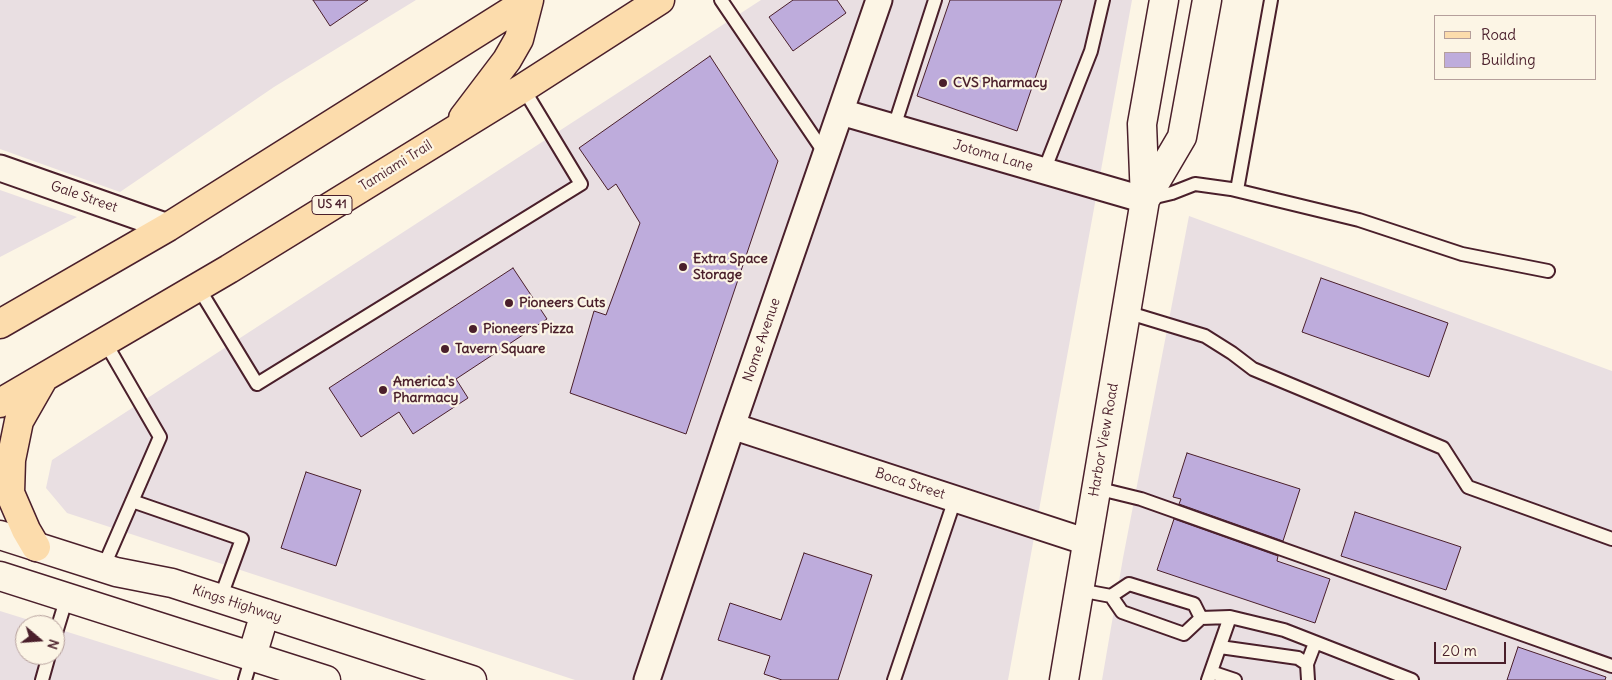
<!DOCTYPE html>
<style>
body{margin:0}
#map{position:relative;width:1612px;height:680px;overflow:hidden;background:#fcf5e5;font-family:Delius,sans-serif}
canvas{display:block}
.legend{position:absolute;left:1434px;top:15px;width:162px;height:65px;box-sizing:border-box;background:#fcf5e5;border:1px solid #b59f9b;margin:0;padding:6px 9px;list-style:none;font-size:15px;color:#4a1f2b}
.legend li{display:flex;align-items:center;gap:10px;height:25px}
.legend b{width:25px;border:1px solid #b59f9b}
.north{position:absolute;left:15px;top:615px;width:50px;height:50px;box-sizing:border-box;background:#fcf5e5;border:1px solid #b59f9b;border-radius:50%;rotate:108deg;font-size:14px;font-weight:700;line-height:20px;text-align:center;color:#4a1f2b}
.north::after{content:'';display:block;margin:auto;width:18px;height:22px;background:#4a1f2b;clip-path:polygon(50% 0,100% 100%,50% 72%,0 100%)}
.scale{position:absolute;left:1434px;top:642px;width:72px;height:22px;box-sizing:border-box;border:2px solid #4a1f2b;border-top:0;padding-left:6px;font-size:15px;line-height:18px;white-space:nowrap;color:#4a1f2b;-webkit-text-stroke:4px #fcf5e5;paint-order:stroke}
</style>
<div id="map">
<canvas width="1612" height="680"></canvas>
<ul class="legend">
<li><b style="height:6px;background:#fcdcac"></b>Road</li>
<li><b style="height:14px;background:#beacdc"></b>Building</li>
</ul>
<div class="north">N</div>
<div class="scale">20 m</div>
</div>
<script>
const ctx = document.querySelector('canvas').getContext('2d');
ctx.lineJoin = 'round';
function fill(path, color) {
  ctx.fillStyle = color;
  ctx.fill(path, 'evenodd');
}
function toPath(rows) {
  const path = new Path2D();
  for (const r of rows) {
    path.moveTo(r[0], r[1]);
    for (let i = 2; i < r.length; i += 2) path.lineTo(r[i], r[i + 1]);
  }
  return path;
}
function strokePath(path, color, width, dash) {
  ctx.strokeStyle = color;
  ctx.lineWidth = width;
  ctx.lineCap = dash ? 'butt' : 'round';
  ctx.setLineDash(dash || []);
  ctx.stroke(path);
}
function write(font, color, halo, rows, align = 'center') {
  ctx.font = font + ' Delius,sans-serif';
  ctx.lineWidth = 4.5;
  ctx.setLineDash([]);
  ctx.textBaseline = 'middle';
  ctx.strokeStyle = halo;
  ctx.fillStyle = color;
  for (const [text, x, y, turn = 0] of rows) {
    ctx.save();
    ctx.translate(x, y);
    ctx.rotate((+turn || 0) * Math.PI / 180);
    ctx.textAlign = isNaN(turn) ? turn : align;
    if (halo) ctx.strokeText(text, 0, 0);
    ctx.fillText(text, 0, 0);
    ctx.restore();
  }
}
const built = toPath([
 [0,0,416,0,274,87,120,192,0,149],
 [761,0,1132,0,1008,680,575,680,67,513,46,488,52,460],
 [0,190,77,217,0,257],
 [1189,216,1612,371,1612,680,1102,680,1123,558],
 [0,611,45,625,25,625,25,655,55,655,55,628,220,680,0,680]
]);
const building = toPath([
 [313,0,368,0,330,26,313,0],
 [793,0,837,0,846,13,793,51,769,17,793,0],
 [950,0,1062,0,1017,131,917,96,950,0],
 [710,56,778,161,686,434,570,393,594,311,606,315,640,223,616,184,608,190,579,148,710,56],
 [513,268,547,319,456,379,468,398,413,434,399,412,361,437,329,388,513,268],
 [1321,278,1448,323,1429,377,1302,332,1321,278],
 [1187,453,1300,489,1283,541,1179,504,1181,499,1173,497,1187,453],
 [306,472,361,490,336,566,281,548,306,472],
 [1355,512,1461,547,1446,590,1341,556,1355,512],
 [1174,519,1278,556,1277,561,1330,579,1315,623,1157,570,1174,519],
 [804,553,872,575,838,680,782,680,764,674,770,656,718,640,730,603,781,620,804,553],
 [1518,647,1606,677,1605,680,1507,680,1518,647]
]);
const service = toPath([
 [721,0,826,155],
 [894,127,935,0],
 [1044,171,1091,51,1103,0],
 [1237,190,1271,0],
 [1147,199,1172,193,1195,184,1231,189,1359,220,1462,254,1548,271],
 [198,287,257,384,581,184,523,88],
 [1126,312,1205,336,1232,353,1253,369,1443,448,1468,487,1612,539],
 [1096,488,1141,499,1612,666],
 [132,501,242,539,220,599],
 [103,568,160,437,105,342],
 [1079,590,1111,596,1122,612,1184,634,1201,618,1230,617,1284,630,1412,680],
 [1111,596,1129,584,1194,604,1201,618],
 [55,636,67,597],
 [1220,647,1298,658,1307,664],
 [1211,672,1235,680],
 [42,680,49,655],
 [245,680,252,656],
 [894,680,955,499],
 [1208,680,1230,617],
 [1308,680,1307,664,1315,643]
]);
const minor = toPath([
 [841,112,1145,200],
 [0,168,168,227],
 [732,426,1087,542],
 [647,680,732,426,879,0]
]);
const secondary = toPath([
 [1145,200,1182,137,1207,0],
 [0,535,116,572,172,583,472,680],
 [0,576,326,680],
 [252,656,265,613],
 [1064,680,1145,200,1142,124,1164,0]
]);
const primary = toPath([
 [463,118,507,60,519,39,529,0],
 [0,324,168,227,529,0],
 [0,403,229,269,523,88,660,0],
 [36,547,26,530,10,493,11,460,19,421,43,379]
]);
const markers = [
 [943,83,5,"#4a1f2b"],
 [683,267,5,"#4a1f2b"],
 [509,303,5,"#4a1f2b"],
 [473,329,5,"#4a1f2b"],
 [445,349,5,"#4a1f2b"],
 [383,390,5,"#4a1f2b"]
];
const shields = [
 [332,205,40]
];
const shieldNames = [
 ["US 41",332,205]
];
const poiNames = [
 ["CVS Pharmacy",953,83],
 ["Extra Space",693,259],
 ["Storage",693,275],
 ["Pioneers Cuts",519,303],
 ["Pioneers Pizza",483,329],
 ["Tavern Square",455,349],
 ["America's",393,382],
 ["Pharmacy",393,398]
];
const streetNames = [
 ["Jotoma Lane",993,156,16],
 ["Tamiami Trail",396,166,-32],
 ["Gale Street",84,197,19],
 ["Nome Avenue",762,340,-71],
 ["Harbor View Road",1104,440,-80],
 ["Boca Street",910,484,18],
 ["Kings Highway",237,604,18]
];
fill(built, '#e9dfe2');
fill(building, '#beacdc');
strokePath(building, '#4a1f2b', 1);
strokePath(service, '#4a1f2b', 16);
strokePath(minor, '#4a1f2b', 29);
strokePath(secondary, '#4a1f2b', 31);
strokePath(primary, '#4a1f2b', 31);
strokePath(service, '#fcf5e5', 12);
strokePath(minor, '#fcf5e5', 25);
strokePath(secondary, '#fcf5e5', 28);
strokePath(primary, '#fcdcac', 28);
for (const [x, y, r, color] of markers) {
  const dot = new Path2D();
  dot.arc(x, y, r, 0, 2 * Math.PI);
  ctx.fillStyle = color;
  ctx.fill(dot);
  strokePath(dot, '#fcf5e5', 2);
}
for (const [x, y, w] of shields) {
  const box = new Path2D();
  box.roundRect(x - w / 2, y - 9.5, w, 19, 4);
  ctx.fillStyle = '#fcf5e5';
  ctx.fill(box);
  strokePath(box, '#4a1f2b', 1);
}
write('bold 12px', '#4a1f2b', null, shieldNames);
write('bold 14px', '#4a1f2b', '#fcf5e5', poiNames, 'left');
write('14px', '#4a1f2b', '#fcf5e5', streetNames);
</script>
